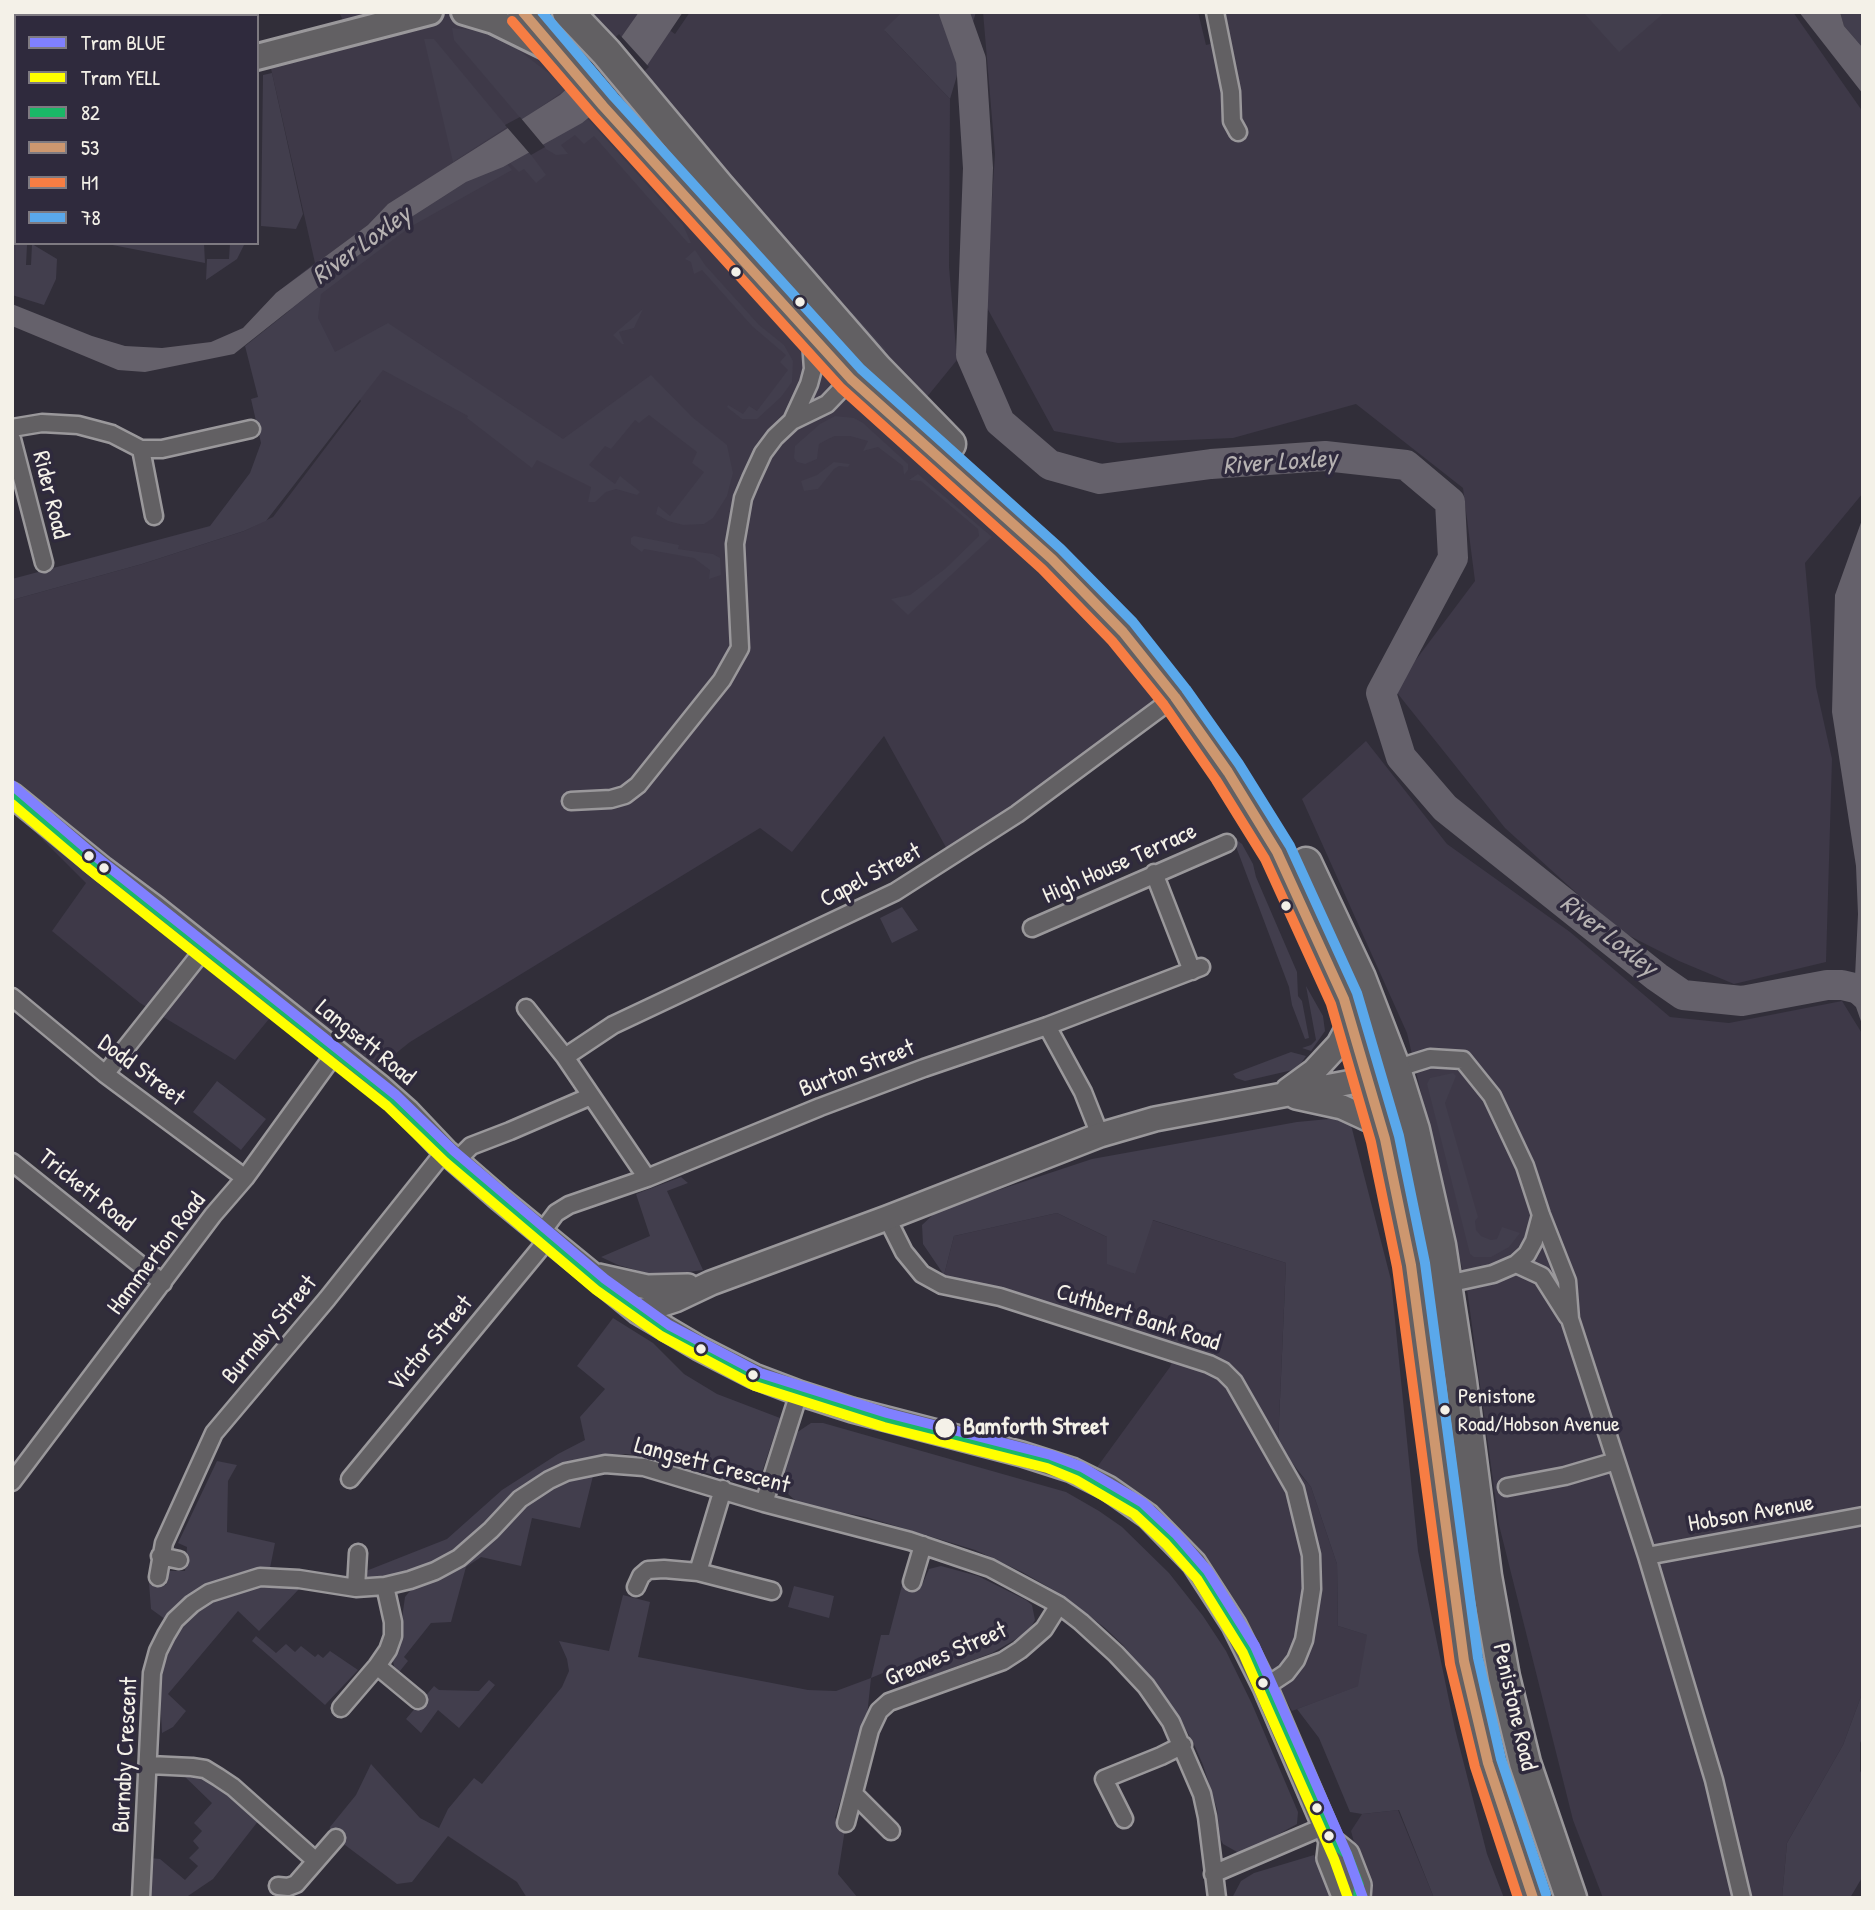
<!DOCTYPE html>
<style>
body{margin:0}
#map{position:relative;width:1875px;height:1910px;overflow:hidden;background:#312e39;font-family:"Patrick Hand",sans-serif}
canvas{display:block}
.frame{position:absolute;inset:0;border:14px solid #f4f1e8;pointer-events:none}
.legend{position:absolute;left:14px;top:14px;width:245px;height:231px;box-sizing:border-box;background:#2f2a3d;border:2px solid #7e7a81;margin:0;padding:9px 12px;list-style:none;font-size:21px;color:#f4f1e8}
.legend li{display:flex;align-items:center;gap:14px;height:35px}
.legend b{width:35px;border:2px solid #7e7a81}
</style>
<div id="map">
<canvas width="1875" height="1910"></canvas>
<div class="frame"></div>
<ul class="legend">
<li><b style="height:9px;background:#8080ff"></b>Tram BLUE</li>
<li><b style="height:9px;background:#ff0"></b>Tram YELL</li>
<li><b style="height:9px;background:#1ab867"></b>82</li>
<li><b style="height:9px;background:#cd976f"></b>53</li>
<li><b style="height:9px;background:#f77d43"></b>H1</li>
<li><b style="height:9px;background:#5aa8eb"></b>78</li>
</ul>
</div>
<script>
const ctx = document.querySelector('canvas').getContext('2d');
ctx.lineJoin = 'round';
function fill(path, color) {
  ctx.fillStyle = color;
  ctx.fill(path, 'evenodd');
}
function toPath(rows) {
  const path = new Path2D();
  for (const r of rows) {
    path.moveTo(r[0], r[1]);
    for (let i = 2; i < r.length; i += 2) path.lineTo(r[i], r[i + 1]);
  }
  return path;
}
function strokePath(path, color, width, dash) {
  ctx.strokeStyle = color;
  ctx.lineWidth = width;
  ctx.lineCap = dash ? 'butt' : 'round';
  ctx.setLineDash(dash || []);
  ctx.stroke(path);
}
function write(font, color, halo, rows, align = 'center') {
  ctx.font = font + ' "Patrick Hand",sans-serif';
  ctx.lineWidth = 7;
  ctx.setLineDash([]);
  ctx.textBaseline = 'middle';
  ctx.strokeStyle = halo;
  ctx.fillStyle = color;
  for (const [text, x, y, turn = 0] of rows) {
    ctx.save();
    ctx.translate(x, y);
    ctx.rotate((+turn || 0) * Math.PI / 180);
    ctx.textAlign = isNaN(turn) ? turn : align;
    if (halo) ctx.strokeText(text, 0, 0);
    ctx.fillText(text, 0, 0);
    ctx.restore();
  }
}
const built = toPath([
 [339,12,645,12,675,34,690,12,902,12,885,31,950,99,949,267,957,360,909,419,1184,700,948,851,884,736,792,852,760,828,410,1042,370,1074,274,1013,235,1060,140,1003,52,931,86,883,12,809,12,600,142,564,244,531,273,517,361,401,276,293,315,263,267,51,347,29],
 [983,12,1198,12,1206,45,1231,39,1225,12,1793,12,1863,112,1863,493,1805,563,1816,687,1832,759,1826,962,1734,984,1679,961,1616,929,1505,828,1394,689,1475,581,1463,488,1356,404,1233,438,1118,443,1054,431,985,304,995,154],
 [1366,741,1447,844,1570,932,1670,1017,1729,1023,1842,1001,1863,1035,1863,1691,1843,1745,1787,1843,1782,1898,1603,1898,1573,1820,1499,1525,1467,1289,1407,1033,1302,799],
 [1057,1213,1107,1237,1134,1274,1152,1220,1286,1263,1278,1444,1288,1461,1311,1487,1337,1564,1338,1626,1368,1635,1359,1686,1292,1711,1255,1646,1095,1470,1170,1367,1177,1346,944,1275,954,1236],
 [1398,1810,1434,1898,1369,1898,1351,1831,1362,1814]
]);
const green = toPath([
 [902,12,976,12,950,99,884,30],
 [1583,12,1665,12,1619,52],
 [1840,12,1863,12,1863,48,1844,26],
 [452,28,480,31,504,39,555,78,565,90,522,120,454,40],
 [424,39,434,39,507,127,453,162],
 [272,73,303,214,296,229,261,226,263,75],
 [587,118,683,225,691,243,688,243,594,136,584,144,575,135,561,145,568,154,556,155,546,149,543,145],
 [529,152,546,175,536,183,524,169,519,172,510,163],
 [507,164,512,170,410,227,321,294,318,318,335,352,388,323,563,439,651,375,692,417,727,445,733,473,727,496,713,518,704,524,683,525,668,521,656,514,658,506,670,516,704,472,692,463,697,452,649,415,639,423,635,420,611,449,605,446,589,465,615,484,620,476,640,492,637,495,616,489,606,492,595,502,588,502,591,487,537,460,532,468,467,418,468,416,383,370,266,521,244,531,142,564,12,600,12,579,210,526,250,473,261,443,251,399,258,397,245,346,388,232,466,182],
 [102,243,204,243,205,263],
 [230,243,245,243,237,259,206,280,207,259,229,259],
 [12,244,27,245,26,265,31,265,32,244,57,259,56,279,44,305,12,295],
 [695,250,705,265,759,325,784,345,793,361,792,382,781,397,757,419,742,419,727,407,728,405,743,414,749,406,757,411,788,370,780,362,786,355,752,326,702,270,694,274,691,262,685,259],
 [643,309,634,328,619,332,624,344,622,344,613,335],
 [852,312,886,350,880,356,846,315],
 [835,416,854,418,863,423,908,464,908,470,904,475,903,466,878,447,863,451,868,441,850,436,835,436,828,439,819,444,817,459,805,464,797,462,794,458,795,446,820,424],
 [834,462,850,464,848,467,839,466,834,469,818,489,804,491,801,481,817,475],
 [918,474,992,537,908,615,891,599,910,595,945,569,979,536,978,529,921,481,909,480],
 [634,536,679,545,678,549,713,554,720,558,721,575,709,579,710,570,694,558,644,549,642,552,631,544,631,538],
 [1238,841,1242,844,1253,864,1256,877,1297,972,1298,996,1302,1001,1309,1038,1305,1039,1292,1005,1289,987,1235,844],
 [902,907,918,930,892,943,880,918],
 [1306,986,1323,1016,1325,1031,1311,1051,1302,1048,1311,1045,1316,1040],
 [1291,1052,1306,1056,1297,1069,1245,1081,1236,1078,1233,1074],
 [1453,1073,1456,1076,1445,1103,1478,1217,1475,1221,1476,1230,1481,1236,1491,1240,1497,1239,1502,1227,1520,1233,1509,1247,1491,1257,1474,1257,1470,1254,1427,1084,1430,1078],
 [217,1081,266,1119,241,1150,193,1112],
 [1339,1118,1351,1125,1391,1280,1418,1551,1455,1729,1487,1854,1504,1898,1434,1898,1399,1810,1362,1814,1350,1812,1319,1738,1297,1709,1358,1686,1367,1635,1338,1626,1337,1564,1311,1487,1278,1445,1286,1263,1153,1220,1135,1274,1107,1264,1107,1237,1057,1213,954,1236,944,1275,923,1244,922,1225,938,1210,1092,1159,1297,1122],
 [681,1177,688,1183,667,1191,703,1270,657,1276,618,1265,601,1257,650,1236,636,1194],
 [613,1318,653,1343,684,1374,717,1394,780,1418,761,1475,748,1482,738,1483,678,1464,643,1456,625,1454,598,1456,580,1528,532,1518,521,1566,481,1557,466,1567,451,1622,431,1623,404,1657,408,1661,400,1671,395,1671,392,1656,400,1633,405,1597,413,1587,410,1572,367,1579,366,1571,447,1539,502,1490,558,1454,585,1440,580,1417,605,1389,577,1366],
 [811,1423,823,1423,1066,1492,1099,1511,1122,1527,1169,1573,1203,1616,1226,1651,1252,1704,1298,1812,1297,1824,1250,1850,1239,1853,1223,1844,1220,1838,1217,1809,1203,1765,1193,1742,1172,1705,1123,1645,1105,1628,1064,1596,1022,1572,975,1550,866,1517,819,1508,796,1501,789,1495,784,1488,783,1474,796,1433],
 [217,1461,237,1465,228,1481,227,1532,275,1543,270,1568,299,1589,259,1631,238,1611,168,1694,186,1711,173,1727,162,1733,160,1696,162,1667,180,1630,151,1609,149,1583,166,1585,168,1571,185,1571,187,1547,178,1543],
 [941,1566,978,1576,1026,1600,1032,1605,1035,1620,1028,1632,992,1653,912,1683,904,1664,871,1678,867,1716,835,1818,846,1823,838,1874,858,1898,527,1898,517,1882,448,1836,412,1882,397,1884,329,1833,330,1827,356,1795,371,1764,420,1818,439,1828,448,1809,474,1778,482,1784,562,1687,569,1671,567,1659,559,1641,609,1651,623,1595,650,1602,638,1657,808,1690,836,1691,871,1678,881,1635,889,1635,904,1578,922,1585,929,1569],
 [794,1586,834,1596,829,1618,788,1607],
 [256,1636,276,1653,286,1644,295,1652,301,1646,315,1657,318,1654,323,1658,330,1651,358,1670,325,1705,252,1641],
 [489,1680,495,1685,459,1728,438,1710,421,1733,406,1719,434,1686,439,1690,479,1691],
 [1863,1691,1863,1737,1860,1743,1860,1771,1863,1775,1863,1876,1850,1898,1782,1898,1787,1843,1843,1745],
 [182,1774,208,1778,259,1820,213,1879,185,1898,148,1898,150,1858,160,1859,185,1880,198,1866,189,1858,199,1848,193,1841,202,1831,194,1823,212,1803],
 [1314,1855,1331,1898,1232,1898,1241,1881,1254,1873]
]);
const water = toPath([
 [639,12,683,12,646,67,603,106,582,123,503,167,466,182,388,232,234,354,145,372,118,370,12,326,12,304,92,336,125,346,162,348,211,342,243,328,276,293,368,225,388,204,560,95,620,39],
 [1799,12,1840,12,1844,26,1863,48,1863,94],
 [1863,517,1863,1027,1856,1007,1845,997,1842,985,1842,977,1855,977,1858,914,1856,866,1832,712,1835,595]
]);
const pier = toPath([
 [619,34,649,67,591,120,563,87],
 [520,117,545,147,531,155,505,125]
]);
const river = toPath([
 [954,12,971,60,978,168,971,355,1000,422,1050,465,1100,479,1211,464,1325,456,1406,465,1450,502,1453,558,1381,693,1401,757,1445,808,1657,977,1683,995,1742,1001,1827,985,1842,985,1863,990]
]);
const street = toPath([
 [1215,12,1231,92,1232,121,1238,132],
 [792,421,809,384,813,369,811,341],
 [12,428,42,423,78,425,112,434,141,449,162,449,251,429],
 [12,439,44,563],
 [141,449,154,516],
 [571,801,611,799,625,795,638,785,722,680,740,648,735,544,743,498,751,479,763,453,775,437,792,421,827,404,851,379],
 [1154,873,1192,971],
 [1032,928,1227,843],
 [12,997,105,1074,245,1178],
 [526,1008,565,1057,647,1178],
 [1047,1026,1083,1092,1100,1135],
 [565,1057,613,1025,895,892,1017,814,1175,697],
 [1395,1069,1430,1058,1463,1060,1492,1096,1525,1166,1541,1215,1567,1281,1570,1319,1647,1556,1714,1780,1742,1898],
 [105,1074,205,948],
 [456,1161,471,1146,510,1131,591,1096],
 [12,1162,163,1283],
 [887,1218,904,1252,922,1274,942,1285,1000,1297,1209,1364,1223,1371,1234,1382,1295,1489,1311,1555,1312,1589,1304,1640,1296,1660,1286,1673,1265,1687],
 [541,1233,556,1213,569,1205,647,1178,820,1107,924,1068,1047,1026,1201,967],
 [1516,1264,1542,1276,1568,1317],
 [1447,1284,1493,1274,1516,1264,1527,1254,1534,1241,1541,1215],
 [350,1479,548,1239],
 [12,1482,213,1215,245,1178,336,1052],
 [1507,1487,1565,1476,1616,1461],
 [764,1503,799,1393],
 [160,1556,179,1560],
 [1647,1556,1863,1516],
 [698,1572,723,1489],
 [158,1577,164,1543,214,1433,327,1299,445,1151],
 [912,1582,923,1545],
 [636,1587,641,1576,648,1570,664,1569,698,1572,772,1591],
 [356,1588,358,1553],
 [377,1666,418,1700],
 [341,1708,377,1666,388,1650,393,1636,393,1622,385,1586],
 [149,1765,192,1767,205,1769,218,1777,233,1787,316,1861,336,1838],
 [854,1794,891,1831],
 [1124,1819,1104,1779,1161,1756,1183,1745],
 [846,1823,870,1730,879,1711,889,1702,1003,1661,1020,1650,1044,1629,1059,1605],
 [1213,1874,1325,1826],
 [278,1886,288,1887,296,1884,316,1861],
 [141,1898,152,1673,158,1651,166,1635,175,1620,192,1604,209,1593,260,1577,299,1579,356,1588,385,1586,410,1580,435,1571,459,1558,491,1530,520,1499,549,1480,566,1472,605,1464,644,1467,764,1503,910,1541,990,1568,1059,1605,1081,1622,1116,1654,1146,1686,1171,1722,1202,1794,1207,1817,1217,1898]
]);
const secondary = toPath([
 [12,795,103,869,154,907,380,1087,407,1111,445,1151,500,1199,638,1312,699,1348,754,1376,799,1393,852,1410,1022,1454,1072,1470,1108,1488,1148,1516,1194,1563,1234,1625,1265,1687,1331,1841,1347,1854,1359,1885,1358,1898],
 [1288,1090,1314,1071,1339,1044,1346,1031,1349,1016],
 [1296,1097,1342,1107,1381,1125],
 [598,1276,647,1287,688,1286],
 [638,1312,675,1300,711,1283,887,1218,1100,1135,1155,1119,1368,1079],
 [1331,1841,1329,1858,1342,1891,1349,1898]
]);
const primary = toPath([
 [67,12,70,16],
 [464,12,494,21,553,50],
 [22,16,25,12],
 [12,52,16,53],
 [257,57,430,12]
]);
const highway = toPath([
 [523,12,603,106,851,379,1052,559,1123,632,1175,697,1228,772,1277,852,1300,899,1344,999,1385,1139,1411,1265,1464,1661,1488,1763,1533,1898],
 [568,12,606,52,718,186,877,369,950,444],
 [1306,863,1360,978,1395,1069,1414,1130,1440,1245,1461,1382,1486,1576,1504,1677,1525,1763,1571,1898]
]);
const bus1 = toPath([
 [12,795,380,1087,407,1111,445,1151,500,1199,638,1312,699,1348,754,1376,852,1410,1022,1454,1072,1470,1108,1488,1148,1516,1194,1563,1234,1625,1265,1687,1331,1841,1347,1854,1359,1885,1358,1898]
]);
const bus2 = toPath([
 [523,12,603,106,851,379,1052,559,1123,632,1175,697,1228,772,1277,852,1344,999,1385,1139,1411,1265,1464,1661,1488,1763,1533,1898]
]);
const bus3 = toPath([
 [512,21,593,115,841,388,1042,569,1112,641,1164,705,1216,780,1265,859,1331,1004,1371,1142,1397,1267,1450,1664,1475,1767,1518,1898]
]);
const bus4 = toPath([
 [542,12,614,97,861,369,1061,549,1133,622,1186,689,1239,764,1290,846,1357,993,1399,1136,1425,1263,1478,1658,1501,1759,1546,1894]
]);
const tram1 = toPath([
 [12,785,94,855,396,1095,454,1151,605,1279,669,1325,760,1373,887,1413,1051,1455,1082,1467,1143,1503,1176,1534,1208,1571,1255,1646,1347,1854,1363,1898]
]);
const tram2 = toPath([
 [12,804,85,866,387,1106,445,1162,596,1290,661,1336,755,1386,884,1427,1047,1468,1076,1480,1134,1514,1166,1544,1197,1579,1243,1653,1334,1859,1348,1898]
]);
const markers = [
 [736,272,6,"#f4f1e8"],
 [800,302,6,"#f4f1e8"],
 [89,856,6,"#f4f1e8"],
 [104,868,6,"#f4f1e8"],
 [1286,906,6,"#f4f1e8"],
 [701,1349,6,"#f4f1e8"],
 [753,1375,6,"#f4f1e8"],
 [1445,1410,6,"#f4f1e8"],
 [945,1428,11,"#f4f1e8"],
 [1263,1683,6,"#f4f1e8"],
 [1317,1808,6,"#f4f1e8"],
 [1329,1836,6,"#f4f1e8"]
];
const busNames = [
 ["Penistone",1458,1397],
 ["Road/Hobson Avenue",1458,1425]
];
const streetNames = [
 ["Rider Road",50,495,76],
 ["High House Terrace",1120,864,-24],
 ["Capel Street",871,876,-28],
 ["Langsett Road",365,1043,39],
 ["Burton Street",857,1069,-21],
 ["Dodd Street",141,1071,37],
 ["Trickett Road",86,1191,39],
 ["Hammerton Road",157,1254,-53],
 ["Cuthbert Bank Road",1138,1318,18],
 ["Burnaby Street",270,1330,-50],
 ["Victor Street",431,1344,-50],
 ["Langsett Crescent",712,1466,15],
 ["Hobson Avenue",1751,1514,-10],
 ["Greaves Street",946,1655,-23],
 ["Penistone Road",1514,1707,77],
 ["Burnaby Crescent",126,1755,-87]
];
const stopNames = [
 ["Bamforth Street",963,1428]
];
const waterNames = [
 ["River Loxley",362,246,-36],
 ["River Loxley",1280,463,-4],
 ["River Loxley",1608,936,38]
];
fill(built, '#3e3948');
fill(green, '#423e4d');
fill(water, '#65616b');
fill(pier, '#312e39');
strokePath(river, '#65616b', 30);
strokePath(street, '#9a989b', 21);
strokePath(secondary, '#9a989b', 28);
strokePath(primary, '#9a989b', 30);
strokePath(highway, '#9a989b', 35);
strokePath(street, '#626063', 16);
strokePath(secondary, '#626063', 23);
strokePath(primary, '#626063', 24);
strokePath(highway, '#626063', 30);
strokePath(bus1, '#1ab867', 10);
strokePath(bus2, '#cd976f', 10);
strokePath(bus3, '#f77d43', 10);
strokePath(bus4, '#5aa8eb', 10);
strokePath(tram1, '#8080ff', 10);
strokePath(tram2, '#ff0', 10);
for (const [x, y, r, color] of markers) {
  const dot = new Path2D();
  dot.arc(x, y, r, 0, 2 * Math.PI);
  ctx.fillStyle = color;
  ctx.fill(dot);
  strokePath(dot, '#2f2a3d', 2.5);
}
write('22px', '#f4f1e8', '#2f2a3d', busNames, 'left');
write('24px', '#f4f1e8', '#2f2a3d', streetNames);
write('bold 24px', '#f4f1e8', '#2f2a3d', stopNames, 'left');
write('italic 26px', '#b6b2b2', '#2f2a3d', waterNames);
</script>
